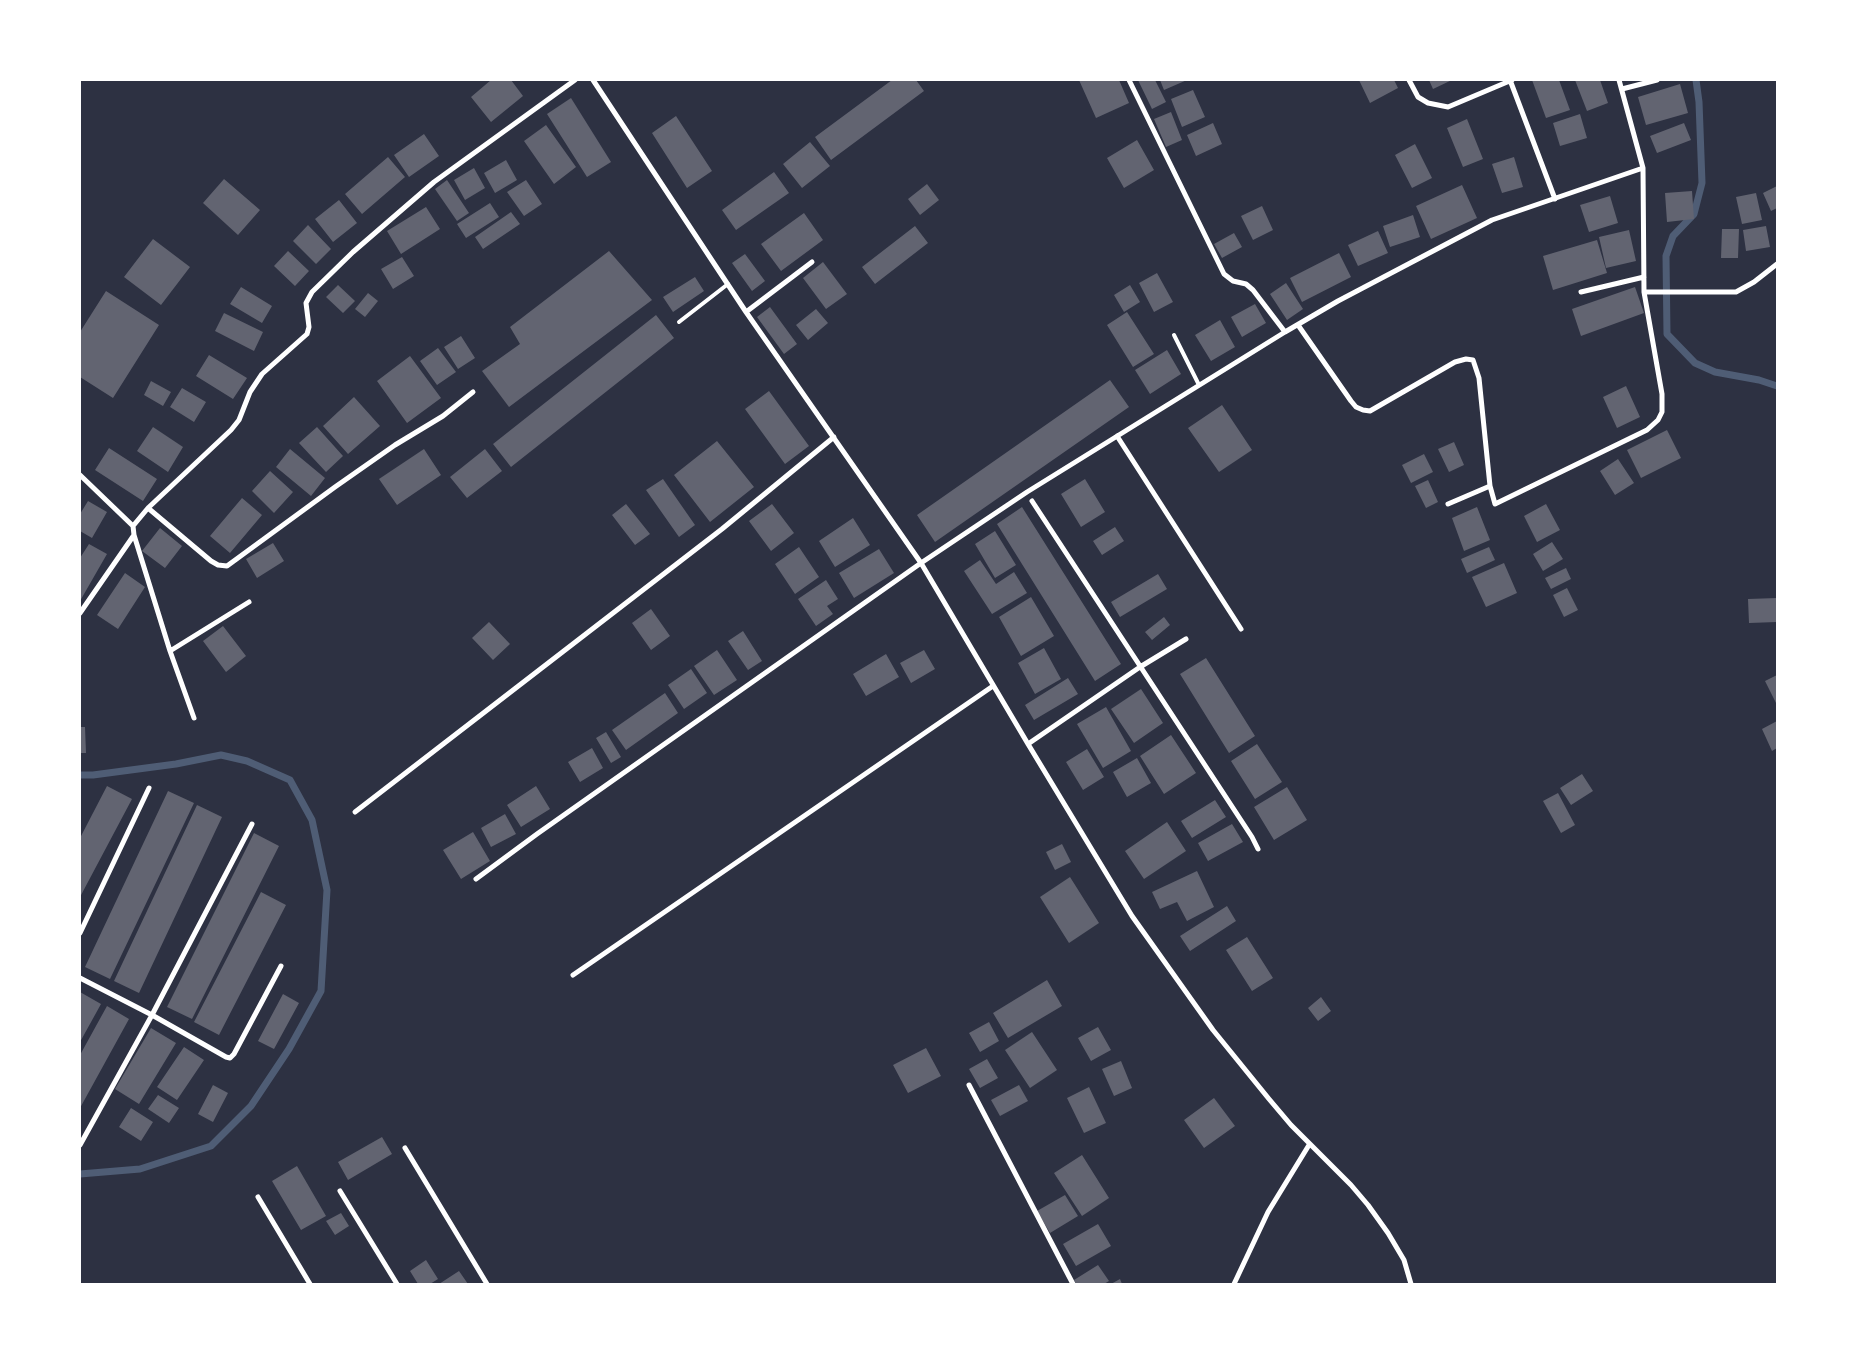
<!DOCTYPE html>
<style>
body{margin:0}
#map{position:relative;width:1857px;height:1364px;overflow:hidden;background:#2d3142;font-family:Rubik,sans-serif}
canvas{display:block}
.frame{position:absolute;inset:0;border:81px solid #fff;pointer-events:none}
</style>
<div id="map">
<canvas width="1857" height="1364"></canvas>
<div class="frame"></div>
</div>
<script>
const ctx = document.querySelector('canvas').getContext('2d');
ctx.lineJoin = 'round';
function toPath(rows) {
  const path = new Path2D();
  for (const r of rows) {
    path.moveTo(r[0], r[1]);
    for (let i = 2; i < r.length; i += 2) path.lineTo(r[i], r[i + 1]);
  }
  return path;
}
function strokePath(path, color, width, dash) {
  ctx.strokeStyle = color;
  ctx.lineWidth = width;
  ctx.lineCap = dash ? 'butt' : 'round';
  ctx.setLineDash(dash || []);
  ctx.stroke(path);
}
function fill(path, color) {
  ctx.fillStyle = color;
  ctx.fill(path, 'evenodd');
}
const stream = toPath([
 [1696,80,1699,102,1702,183,1694,214,1673,236,1666,256,1667,334,1695,363,1715,372,1759,380,1777,386],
 [80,775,93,775,176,764,221,755,247,761,290,780,312,820,327,890,321,991,289,1049,251,1106,211,1146,140,1169,80,1174]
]);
const building = toPath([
 [491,80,511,80,523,96,491,122,471,97],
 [892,80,916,80,924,91,831,160,815,137],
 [1079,80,1119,80,1129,103,1096,118],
 [1138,80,1155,80,1166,102,1152,109],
 [1160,80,1187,80,1164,90],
 [1359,80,1394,80,1398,88,1370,103],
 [1429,80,1452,80,1433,89],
 [1532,80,1559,80,1570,110,1546,118],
 [1575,80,1600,80,1608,103,1587,111],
 [1680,84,1688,113,1646,125,1638,97],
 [1193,90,1205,117,1182,127,1171,99],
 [571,98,611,162,587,177,547,114],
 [1171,112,1182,140,1166,147,1154,119],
 [1580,114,1587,138,1560,146,1553,123],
 [676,116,712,171,687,188,652,133],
 [1467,119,1483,159,1463,167,1447,128],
 [1213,123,1222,144,1196,156,1187,135],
 [1684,123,1691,140,1657,153,1650,136],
 [546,125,576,167,554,184,524,141],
 [424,134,439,156,409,177,394,155],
 [1137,140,1154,170,1124,188,1107,158],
 [810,142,830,166,802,188,783,164],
 [1415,144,1432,178,1412,188,1395,155],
 [388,157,405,177,362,214,345,194],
 [1514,157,1523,187,1502,193,1492,164],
 [506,160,517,180,495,193,484,173],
 [474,168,485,188,465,200,454,180],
 [774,172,789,193,736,230,722,210],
 [224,179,260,210,238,235,203,203],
 [447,180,469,213,457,221,435,189],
 [526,180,542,204,524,216,507,192],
 [927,184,939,200,920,215,908,199],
 [1462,185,1477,218,1431,239,1416,206],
 [1777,186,1777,208,1771,211,1763,193],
 [1692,191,1694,219,1667,222,1665,193],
 [1756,193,1762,220,1742,224,1736,197],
 [1610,196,1618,223,1589,232,1580,205],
 [339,200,357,223,333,242,315,219],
 [490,203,499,217,466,238,457,224],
 [1262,206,1273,230,1253,240,1241,216],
 [426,207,440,229,401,254,387,231],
 [511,212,520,224,483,249,475,237],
 [804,213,823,240,781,271,761,244],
 [1413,215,1420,237,1390,247,1383,226],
 [308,225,331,249,316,264,293,241],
 [915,226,928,243,875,284,862,267],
 [1766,226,1770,247,1746,251,1743,230],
 [1722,229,1739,229,1738,258,1721,258],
 [1629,230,1636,261,1606,268,1599,237],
 [1378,231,1388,253,1358,266,1348,245],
 [1234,233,1242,247,1222,258,1214,244],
 [153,239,190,267,161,305,124,277],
 [1597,240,1607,273,1553,290,1543,256],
 [288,251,309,271,295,286,274,266],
 [609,251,652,300,509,407,482,371,520,344,510,327],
 [1339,253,1351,277,1302,302,1290,278],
 [745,254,765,281,752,291,732,263],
 [402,257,414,276,393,289,381,269],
 [823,262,847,294,826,309,803,278],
 [1157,273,1173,302,1154,312,1139,283],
 [695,277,704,291,673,312,663,297],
 [1286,283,1303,309,1287,320,1270,294],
 [338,285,355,301,343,313,326,297],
 [1130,285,1140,302,1124,312,1114,295],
 [241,287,272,306,262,323,230,304],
 [1635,287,1644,313,1581,336,1572,309],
 [106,291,159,325,113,398,80,377,80,332],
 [368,293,378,301,365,317,355,309],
 [1255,304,1266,323,1242,337,1231,317],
 [770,307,797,344,784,354,757,317],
 [816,309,828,323,808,340,796,325],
 [1127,312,1154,354,1133,367,1107,325],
 [224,313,263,332,254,351,215,331],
 [656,315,674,338,511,467,493,444],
 [1220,320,1235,347,1211,361,1195,335],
 [461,336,475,358,458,369,444,347],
 [438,348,456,372,437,385,420,361],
 [1167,350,1181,374,1150,394,1135,370],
 [209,355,247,378,233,399,196,376],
 [410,356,441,398,407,423,377,381],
 [1110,380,1129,407,935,542,917,515],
 [151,381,171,392,163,406,144,395],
 [1626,386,1640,417,1617,428,1603,397],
 [182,388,206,402,194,422,170,407],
 [769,391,809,446,785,464,745,409],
 [354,397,380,426,348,454,323,426],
 [1222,405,1252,450,1219,472,1188,428],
 [153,427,183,447,168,472,137,451],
 [317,427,343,456,326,472,299,443],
 [1667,430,1681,458,1641,478,1627,450],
 [717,441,754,487,710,522,674,475],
 [1454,442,1464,465,1449,472,1438,449],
 [109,448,157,479,143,501,95,470],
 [290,449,325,478,311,496,276,467],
 [424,449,441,475,397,505,379,479],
 [485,449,502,471,467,498,450,477],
 [1424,454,1433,472,1411,483,1402,465],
 [1618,459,1634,483,1615,495,1600,471],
 [270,471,293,492,274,513,252,491],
 [663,479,695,525,679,537,646,490],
 [1085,479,1105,512,1081,527,1061,494],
 [1428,480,1438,502,1426,508,1415,486],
 [242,498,262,515,230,553,210,536],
 [88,501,107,512,92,538,80,531,80,514],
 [626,504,650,534,635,545,612,515],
 [772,504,794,533,771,551,749,521],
 [1546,504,1560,530,1537,542,1524,516],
 [1022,507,1121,664,1095,681,997,524],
 [1477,507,1490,540,1464,551,1452,518],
 [853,518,870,545,835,567,819,541],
 [1115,527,1124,541,1102,555,1093,541],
 [160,528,182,546,165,568,142,551],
 [995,531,1016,565,995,578,975,544],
 [1552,542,1563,559,1543,571,1533,554],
 [273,543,284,561,257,578,246,559],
 [89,544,107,554,80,601,80,558],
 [799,547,819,577,795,594,775,564],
 [1489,547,1495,560,1467,573,1461,559],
 [879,549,894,573,854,598,839,573],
 [980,560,996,584,1014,572,1027,593,992,614,964,571],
 [1504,563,1517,593,1486,607,1472,577],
 [1566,568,1571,579,1551,589,1545,578],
 [125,573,145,587,118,629,97,615],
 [1158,574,1167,589,1120,617,1111,602],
 [826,580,838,599,827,606,833,614,816,626,798,599],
 [1567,588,1578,610,1564,617,1553,595],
 [1031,597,1054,636,1021,656,999,617],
 [1777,598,1777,622,1749,623,1748,599],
 [651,609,670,636,651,650,632,623],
 [1164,617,1170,625,1152,640,1145,632],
 [489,622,510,644,493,660,472,638],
 [223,626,246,656,226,672,203,641],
 [743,631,762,661,748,670,728,641],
 [1044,648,1061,679,1035,694,1018,663],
 [717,650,737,680,714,695,694,666],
 [924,650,935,669,911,683,900,663],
 [886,654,899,677,866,696,853,674],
 [1206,658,1255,736,1229,753,1180,674],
 [691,669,707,693,684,709,668,685],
 [1777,675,1777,705,1765,681],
 [1068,678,1078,694,1034,720,1025,705],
 [1141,689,1163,723,1134,743,1111,709],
 [665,693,678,713,626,750,612,730],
 [1106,707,1131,751,1103,768,1077,724],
 [1777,721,1777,748,1772,751,1762,729],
 [80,727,85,727,86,753,80,753],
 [606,732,621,757,611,763,596,738],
 [1171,735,1196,773,1164,794,1140,756],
 [1257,744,1282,782,1255,799,1231,761],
 [592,748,603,768,580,782,568,762],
 [1087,749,1104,777,1083,790,1066,762],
 [1137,758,1151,783,1127,797,1113,772],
 [1582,774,1593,791,1571,805,1560,788],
 [107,786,132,799,80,897,80,838],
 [536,786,550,809,521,827,507,805],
 [1287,787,1307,820,1274,840,1254,807],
 [168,791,194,803,110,979,85,967],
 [1558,793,1575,825,1561,833,1543,801],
 [1215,800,1226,817,1192,838,1181,821],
 [197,805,222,817,139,993,114,981],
 [505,814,516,834,491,847,481,828],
 [1167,822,1186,851,1144,879,1125,851],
 [1232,824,1243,842,1208,861,1198,843],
 [473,832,490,861,461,879,443,850],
 [254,833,279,846,192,1019,167,1007],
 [1062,844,1071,862,1055,870,1046,852],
 [1197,871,1214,907,1187,921,1177,902,1160,909,1152,892],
 [1070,877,1099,923,1069,943,1040,897],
 [261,892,286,905,219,1035,194,1022],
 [1227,906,1236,921,1190,951,1180,936],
 [1247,937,1273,978,1252,991,1226,950],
 [1047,980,1062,1006,1008,1038,993,1013],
 [80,992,101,1004,80,1042],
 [283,994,299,1003,274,1049,258,1041],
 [1321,997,1331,1011,1318,1021,1308,1008],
 [107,1006,129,1019,80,1108,80,1055],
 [989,1022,999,1041,980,1052,969,1033],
 [1098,1027,1111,1050,1091,1061,1078,1038],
 [151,1028,176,1043,139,1104,115,1089],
 [1032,1032,1057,1070,1030,1088,1005,1050],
 [184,1047,204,1060,177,1100,157,1087],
 [926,1048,941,1076,908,1093,893,1065],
 [987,1059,998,1078,980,1088,969,1069],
 [1121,1061,1132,1088,1114,1096,1102,1069],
 [213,1085,228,1093,213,1122,198,1114],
 [1019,1085,1028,1101,1000,1116,991,1100],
 [1089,1087,1106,1123,1084,1133,1067,1098],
 [158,1095,179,1108,169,1123,148,1109],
 [1214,1098,1235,1126,1204,1148,1184,1120],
 [131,1108,153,1122,141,1141,119,1127],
 [382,1137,392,1154,348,1180,338,1162],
 [1082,1155,1109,1198,1082,1216,1054,1173],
 [297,1166,326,1216,301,1230,272,1181],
 [1065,1195,1078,1216,1050,1233,1037,1211],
 [341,1213,349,1226,335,1235,326,1221],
 [1098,1224,1111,1246,1076,1266,1063,1244],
 [426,1260,438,1279,430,1284,418,1284,410,1271],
 [1098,1265,1109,1281,1104,1284,1076,1284,1074,1280],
 [459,1271,468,1284,439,1284],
 [1120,1279,1122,1284,1111,1284]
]);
const service = toPath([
 [679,322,728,284],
 [1174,335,1199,385]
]);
const minor = toPath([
 [593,80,746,312,921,563,1028,744,1132,916,1213,1030,1269,1099,1291,1125,1351,1185,1368,1205,1388,1233,1404,1260,1411,1284],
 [1129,80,1224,274,1233,281,1246,284,1253,290,1285,332],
 [1409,80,1418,97,1428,103,1448,107,1512,80],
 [1510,80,1555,199],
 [1619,80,1643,168],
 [1622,89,1657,80],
 [1581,292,1644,277],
 [1644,292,1736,292,1754,282,1777,264],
 [746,312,812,262],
 [1117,436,1241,629],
 [80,475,133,526],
 [1032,501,1252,837,1258,849],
 [1448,504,1490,486],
 [148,508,211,561,218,565,227,566,335,487,395,445,443,416,473,392],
 [134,535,170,651,249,602],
 [80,613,134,535,133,526,148,508,231,430,239,420,250,392,262,374,307,334,309,327,306,303,312,292,353,252,434,182,575,80],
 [170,651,194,718],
 [1028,744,1140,667,1186,639],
 [355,812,722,529,834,437],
 [476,879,537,834,921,563,1027,492,1285,332,1338,301,1492,220,1643,168,1644,292,1662,394,1662,412,1658,420,1647,430,1495,504,1490,486,1479,378,1473,360,1466,359,1455,362,1370,411,1363,410,1356,407,1351,401,1298,325],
 [80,933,149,788],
 [573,975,993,686],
 [80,978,152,1015,226,1057,230,1058,234,1054,281,966],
 [969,1085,1073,1284],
 [80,1145,152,1015,252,824],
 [405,1148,487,1284],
 [340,1191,397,1284],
 [258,1197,310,1284],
 [1234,1284,1268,1212,1309,1145]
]);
strokePath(stream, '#4f5d75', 7);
fill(building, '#626471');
strokePath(service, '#fff', 4);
strokePath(minor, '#fff', 5);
</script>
